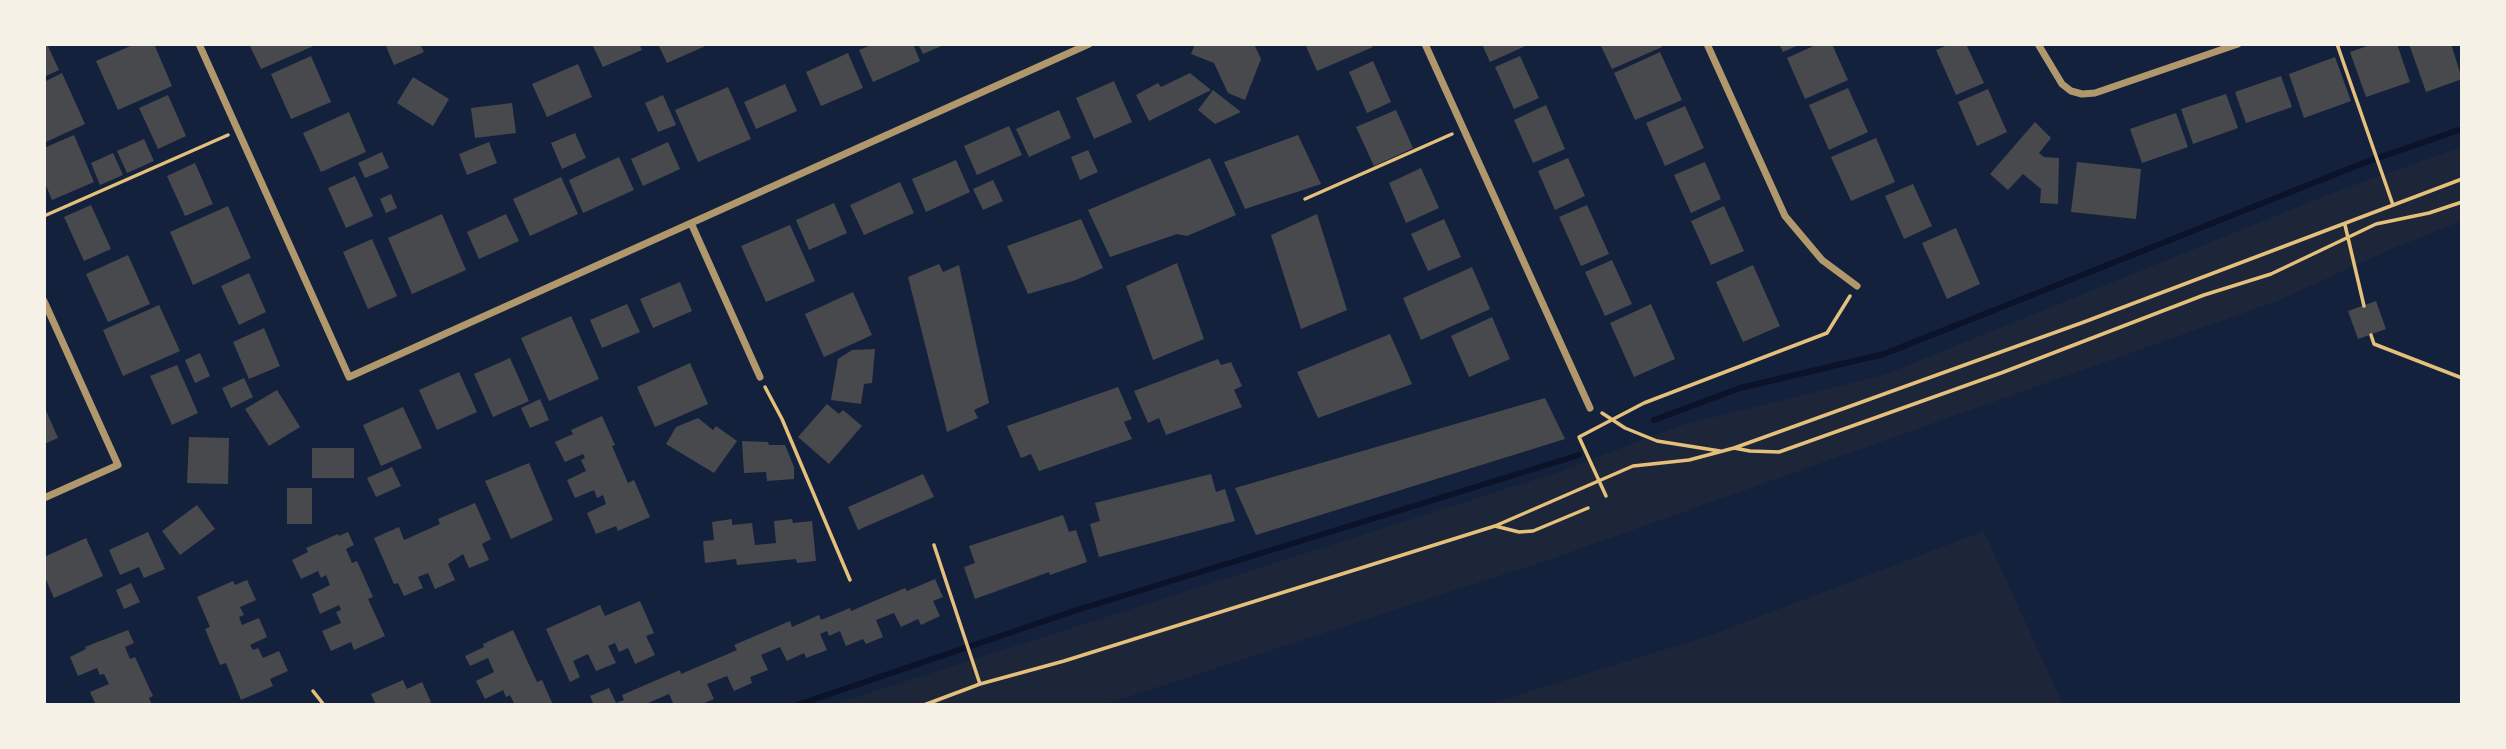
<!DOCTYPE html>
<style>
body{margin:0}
#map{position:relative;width:2506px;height:749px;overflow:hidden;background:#14213d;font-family:"DM Sans",sans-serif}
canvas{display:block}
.frame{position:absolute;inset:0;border:46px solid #f6f1e7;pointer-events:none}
</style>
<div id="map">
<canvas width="2506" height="749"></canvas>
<div class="frame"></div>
</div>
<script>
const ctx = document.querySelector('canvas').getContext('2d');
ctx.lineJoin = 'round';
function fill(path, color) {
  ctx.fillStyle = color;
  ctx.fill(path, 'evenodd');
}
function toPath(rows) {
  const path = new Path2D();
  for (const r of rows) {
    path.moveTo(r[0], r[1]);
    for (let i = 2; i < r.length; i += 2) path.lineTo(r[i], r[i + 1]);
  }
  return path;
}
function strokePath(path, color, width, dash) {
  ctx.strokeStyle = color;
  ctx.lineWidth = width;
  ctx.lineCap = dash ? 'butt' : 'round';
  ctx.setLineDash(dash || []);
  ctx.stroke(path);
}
const green = toPath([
 [2462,147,2462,221,2396,247,2277,301,1551,559,1103,705,831,705,1559,472,1682,425,1884,375,2337,191],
 [1984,531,2063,705,1486,705,1711,635]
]);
const stream = toPath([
 [1654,420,1740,388,1884,354,2366,162,2462,129],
 [797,705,1074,611,1579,455]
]);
const building = toPath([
 [44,44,47,44,59,70,44,77],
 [135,44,154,44,172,86,118,110,96,61],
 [249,44,318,44,261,69],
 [385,44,420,44,424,52,394,65],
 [592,44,639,44,642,50,603,67],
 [658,44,710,44,667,63],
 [874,44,913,44,920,61,873,82,859,50],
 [918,44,946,44,923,54],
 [1195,44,1254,44,1261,59,1245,100,1228,93,1214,63,1191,54],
 [1305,44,1371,44,1373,47,1317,71],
 [1482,44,1530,44,1490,62],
 [1600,44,1660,44,1662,47,1612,69],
 [1779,44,1801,44,1783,52],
 [1818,44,1832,44,1848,80,1805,99,1787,58],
 [1950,44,1966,44,1984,83,1956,95,1936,50],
 [2373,44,2397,44,2410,82,2366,97,2350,52],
 [2409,44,2451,44,2462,79,2426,92],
 [1660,52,1682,100,1635,120,1614,73],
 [848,53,863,88,821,106,806,72],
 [311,56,331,102,291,119,271,74],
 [1520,56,1539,98,1514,109,1495,67],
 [2335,57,2351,101,2304,118,2289,74],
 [1373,61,1391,102,1367,113,1349,72],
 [578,64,592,97,547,117,532,84],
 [62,73,85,124,44,143,44,82],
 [1190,73,1211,90,1149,121,1136,95,1158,83,1161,87],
 [2281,76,2292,107,2246,123,2235,92],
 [413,77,449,99,433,126,397,103],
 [1114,81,1132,122,1094,139,1076,98],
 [785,84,797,111,756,129,744,102],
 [728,87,751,139,698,162,675,110],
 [1848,88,1868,132,1829,150,1809,105],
 [1988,89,2007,132,1977,146,1958,102],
 [1213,90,1241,112,1215,124,1198,110],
 [2226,94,2238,128,2193,144,2181,109],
 [168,95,186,136,158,149,139,108],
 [663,95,676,125,658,132,645,103],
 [512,103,516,133,475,138,471,108],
 [1546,105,1565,149,1533,163,1514,120],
 [1685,106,1704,148,1665,166,1646,123],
 [1059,110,1071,138,1029,157,1016,129],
 [1396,110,1413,148,1374,166,1356,127],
 [349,112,366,152,321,172,303,133],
 [2176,113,2188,147,2142,163,2130,129],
 [2035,122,2051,138,2039,153,2044,157,2059,158,2058,204,2040,203,2041,189,2023,174,2008,190,1990,174],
 [1009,126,1022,155,977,175,964,146],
 [575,133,586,158,562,169,551,143],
 [74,135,94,182,52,200,44,181,44,148],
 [1298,135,1321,184,1245,209,1224,162],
 [1876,138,1895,182,1851,201,1831,157],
 [144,139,154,161,127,173,117,151],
 [489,142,497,163,467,175,459,154],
 [668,142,680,169,643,186,631,159],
 [1088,150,1098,172,1080,180,1071,157],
 [382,152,389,168,365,178,358,163],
 [113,153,123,175,100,185,91,163],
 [619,157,634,190,583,213,569,180],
 [1210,158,1236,215,1187,236,1177,234,1110,257,1088,210],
 [1568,158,1585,196,1555,210,1538,171],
 [956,160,970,192,926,212,912,179],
 [1705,162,1721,199,1691,213,1674,175],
 [2077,162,2141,169,2136,219,2071,212],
 [195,163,213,204,185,216,167,176],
 [1421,168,1439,208,1406,223,1389,183],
 [355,176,373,216,346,228,328,188],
 [561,177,578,214,530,236,513,199],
 [993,180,1003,201,983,210,973,189],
 [900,182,914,213,864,235,850,205],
 [1913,184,1932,226,1904,239,1885,196],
 [391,194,397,208,386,213,380,199],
 [834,203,847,233,809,250,796,220],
 [91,205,111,249,84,261,64,217],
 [1587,205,1609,254,1581,266,1559,217],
 [228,206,251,258,193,285,170,232],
 [1724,206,1744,251,1711,265,1691,221],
 [442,214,466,270,412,294,388,238],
 [506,214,519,241,479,259,467,232],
 [1317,214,1347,310,1301,329,1271,235],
 [1081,219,1103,268,1076,280,1028,294,1007,246],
 [1444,219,1461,257,1428,271,1411,234],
 [790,225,815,281,766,302,741,246],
 [1956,228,1980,284,1947,299,1922,243],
 [372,239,397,296,368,309,343,252],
 [128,255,150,304,108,322,86,274],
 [1612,260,1632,304,1605,316,1585,272],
 [1177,263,1204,339,1153,360,1126,286],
 [939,264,943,272,959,265,989,403,974,410,978,418,947,432,908,277],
 [1753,265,1780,326,1743,342,1716,282],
 [1472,267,1490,309,1421,340,1403,298],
 [249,273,266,312,239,325,221,286],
 [680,282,692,311,653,328,640,299],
 [853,292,872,335,824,357,805,314],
 [2376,301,2386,329,2358,339,2348,311],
 [627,304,640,332,602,348,590,320],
 [1651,304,1675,359,1634,377,1610,323],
 [159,305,180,351,123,376,103,330],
 [571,316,599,379,549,401,521,338],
 [1492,317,1510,359,1469,377,1451,336],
 [264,328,280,366,249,379,233,342],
 [1390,334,1412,384,1318,418,1297,372],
 [875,349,872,383,864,384,861,404,831,400,838,359,852,350],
 [200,353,210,376,195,383,185,360],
 [510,358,529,401,493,417,474,374],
 [1218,359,1221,365,1231,362,1242,386,1234,390,1242,407,1166,435,1159,418,1148,423,1134,391],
 [690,363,708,404,655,427,637,387],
 [177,365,198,413,172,425,150,376],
 [459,372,477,412,437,430,419,390],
 [244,378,253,397,231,408,222,388],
 [1118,387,1132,419,1124,422,1132,439,1039,471,1031,454,1021,458,1007,426],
 [277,390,300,427,269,446,245,409],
 [1545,398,1565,439,1256,535,1235,488],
 [540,399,549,420,530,428,521,408],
 [827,404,839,414,843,410,862,426,829,464,798,437],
 [44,406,58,438,44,444],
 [403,407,422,448,381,466,363,425],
 [602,416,615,445,612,446,628,483,634,480,650,517,618,531,616,526,596,534,587,513,606,504,603,495,597,498,594,490,575,498,567,480,586,471,581,460,585,458,583,454,565,462,555,442,573,434,571,430],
 [698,418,713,430,716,426,737,441,714,473,666,444,676,427],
 [189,437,229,438,228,484,187,483],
 [742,441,768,442,769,445,785,445,794,467,794,479,767,481,766,472,744,473],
 [312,448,354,448,354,478,312,478],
 [529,463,553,520,511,539,485,481],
 [392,467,401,486,376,497,367,478],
 [923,474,934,497,858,530,848,507],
 [1211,474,1216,492,1225,489,1235,521,1099,557,1090,524,1100,521,1095,503],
 [287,488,312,488,312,524,287,524],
 [475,503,491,539,482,544,489,560,469,568,463,554,448,564,455,580,435,589,428,573,418,577,423,588,404,596,398,583,394,584,374,538,399,527,404,540,440,524,438,519],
 [197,505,215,529,180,555,162,531],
 [1063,515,1069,532,1076,530,1087,562,1050,575,1049,572,975,599,964,567,975,563,969,546],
 [732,519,732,525,752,523,755,545,776,543,774,521,792,519,793,523,812,521,816,561,797,563,796,559,737,565,736,559,705,563,703,541,714,540,712,522],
 [148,532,165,569,144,578,139,567,120,575,109,550],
 [348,532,354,545,346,549,352,563,357,561,373,597,368,599,385,636,354,650,351,642,331,651,322,631,341,623,336,612,341,610,339,605,320,614,312,594,330,585,326,575,321,578,318,571,301,579,292,560,308,552,306,548,338,534,339,536],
 [86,538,103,576,54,598,44,575,44,557],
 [935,579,943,597,933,601,940,616,921,625,918,619,901,627,894,613,876,620,883,637,866,644,863,639,846,646,840,631,829,636,827,631,820,634,827,650,806,658,804,653,787,661,780,647,761,655,768,670,750,677,752,683,734,691,727,676,707,684,714,699,699,705,694,705,693,703,686,705,674,705,669,694,648,703,649,705,594,705,590,696,609,688,616,703,624,700,622,695,680,670,681,674,737,650,734,645,790,621,792,627,819,615,821,620,850,608,851,611,905,588,907,591],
 [247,580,256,600,240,607,244,615,239,617,242,625,259,618,267,637,250,645,253,650,258,648,263,658,279,651,288,671,270,679,273,686,241,700,226,663,220,665,205,629,210,627,197,597,233,581,235,585],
 [131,583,140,602,124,609,116,590],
 [640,601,654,633,646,636,655,655,635,664,628,648,619,652,615,643,608,646,616,663,596,671,588,654,573,661,580,677,570,682,546,629,600,605,605,616],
 [128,630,134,643,125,647,130,659,135,657,153,696,149,698,152,705,96,705,90,692,109,684,104,674,100,675,97,668,78,676,70,657,86,649,85,647],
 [513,630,537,682,542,680,553,705,515,705,510,695,506,697,503,690,485,699,476,681,494,672,488,658,470,666,465,656,484,647,483,644],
 [403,680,407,689,422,682,431,702,425,705,376,705,371,694]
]);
const path = toPath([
 [2337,44,2393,205],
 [1305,199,1452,134],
 [44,216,228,135],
 [2345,225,2364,306],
 [2371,335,2374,344,2462,378],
 [765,387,782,419,850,580],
 [1602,413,1625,428,1657,441,1720,451],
 [1734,448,1750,451,1779,452,2001,373,2204,295,2271,274,2376,224,2429,213,2462,202],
 [1606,496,1579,437,1644,403,1827,333,1850,296],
 [1495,526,1519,532,1533,531,1588,508],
 [934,545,980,684],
 [313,691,324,705],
 [924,705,980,684,1064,661,1495,526,1633,466,1689,460,1734,448,2084,322,2462,179]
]);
const minor = toPath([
 [199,44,349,377,1089,44],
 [1425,44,1590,408],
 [1707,44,1785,216,1822,260,1857,286],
 [2038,44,2062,84,2071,91,2082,94,2095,93,2238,44],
 [691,223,760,377],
 [44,301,118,465,44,498]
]);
fill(green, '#1d2539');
strokePath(stream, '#0b132b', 6);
fill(building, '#48494c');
strokePath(path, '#e5c07b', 3.5);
strokePath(minor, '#b1986c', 7);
</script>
